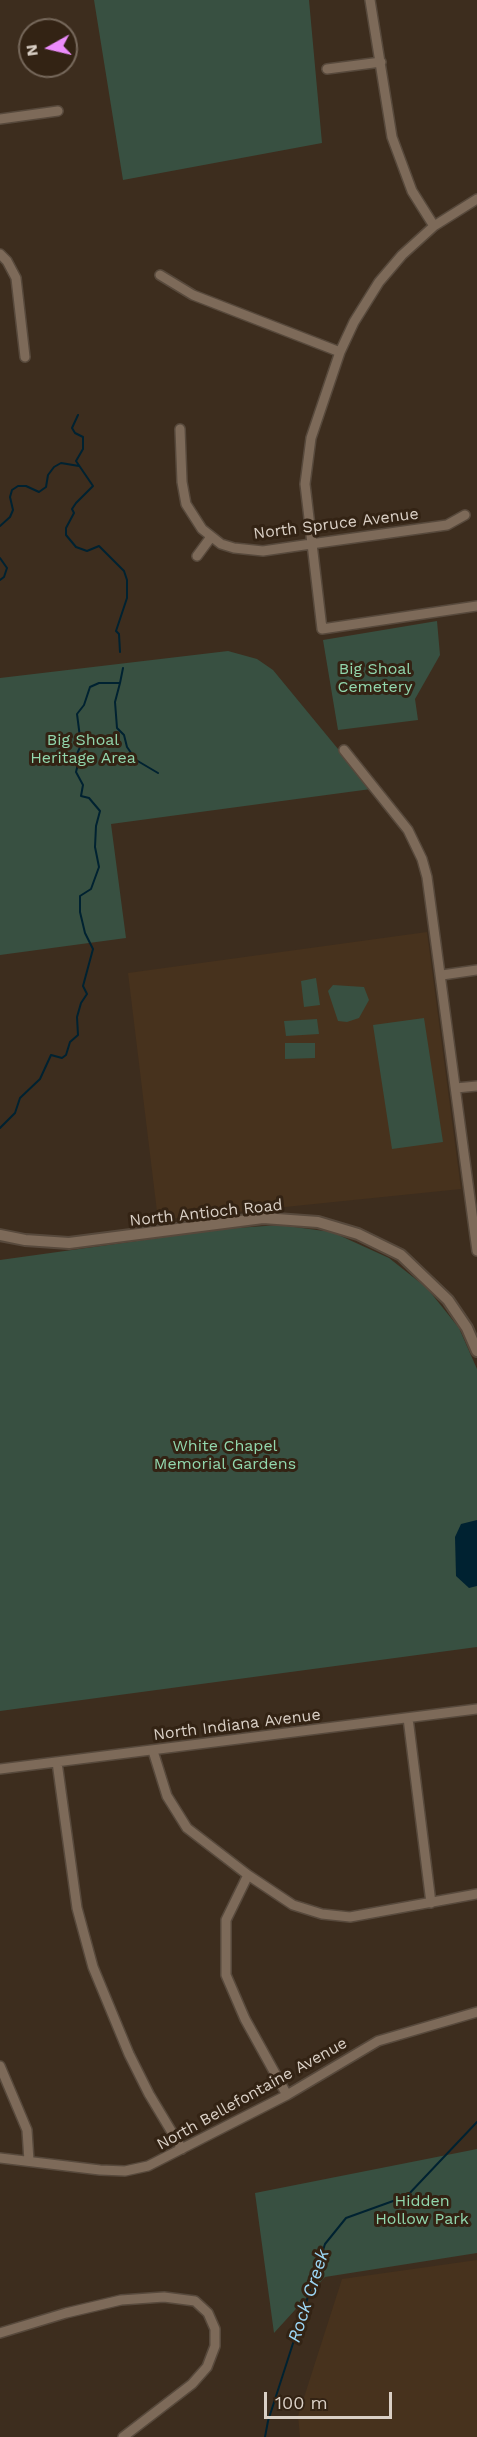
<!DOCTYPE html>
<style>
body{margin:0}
#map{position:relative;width:477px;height:2437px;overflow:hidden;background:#3d2d1e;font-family:"Work Sans",sans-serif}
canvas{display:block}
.north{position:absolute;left:18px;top:18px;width:60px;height:60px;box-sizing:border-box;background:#332314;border:2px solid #76685b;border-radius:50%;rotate:262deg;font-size:16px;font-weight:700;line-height:24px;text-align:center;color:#dad0c6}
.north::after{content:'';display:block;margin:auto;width:21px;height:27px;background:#ec8cfb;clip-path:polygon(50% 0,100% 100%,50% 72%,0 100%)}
.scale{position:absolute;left:264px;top:2392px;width:128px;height:27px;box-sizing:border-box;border:3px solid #dad0c6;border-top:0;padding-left:8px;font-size:18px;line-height:21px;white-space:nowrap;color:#dad0c6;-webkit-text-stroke:4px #332314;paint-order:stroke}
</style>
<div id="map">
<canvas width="477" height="2437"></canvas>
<div class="north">N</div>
<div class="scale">100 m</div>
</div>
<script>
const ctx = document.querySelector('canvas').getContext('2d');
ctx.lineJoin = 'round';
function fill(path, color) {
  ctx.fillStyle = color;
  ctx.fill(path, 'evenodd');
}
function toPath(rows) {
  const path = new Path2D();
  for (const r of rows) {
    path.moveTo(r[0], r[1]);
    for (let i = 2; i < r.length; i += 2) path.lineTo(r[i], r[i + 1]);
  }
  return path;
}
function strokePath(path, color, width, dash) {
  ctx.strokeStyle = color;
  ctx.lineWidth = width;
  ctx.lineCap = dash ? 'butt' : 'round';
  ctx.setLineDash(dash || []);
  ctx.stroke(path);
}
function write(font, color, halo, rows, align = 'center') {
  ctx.font = font + ' "Work Sans",sans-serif';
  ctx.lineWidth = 6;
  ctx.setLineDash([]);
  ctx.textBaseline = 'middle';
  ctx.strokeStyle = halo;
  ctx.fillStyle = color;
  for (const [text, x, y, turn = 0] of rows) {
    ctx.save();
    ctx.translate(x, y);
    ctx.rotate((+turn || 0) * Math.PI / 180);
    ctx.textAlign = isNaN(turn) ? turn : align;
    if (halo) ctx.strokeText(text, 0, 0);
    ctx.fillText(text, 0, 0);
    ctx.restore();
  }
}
const built = toPath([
 [427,932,461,1189,158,1220,128,973],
 [477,2260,477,2437,300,2437,298,2416,342,2279]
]);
const green = toPath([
 [94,0,309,0,322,143,123,180],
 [437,621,440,655,415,699,418,720,338,730,323,640],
 [228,651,257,659,273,670,371,789,111,824,126,938,0,955,0,678],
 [316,978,320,1005,304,1007,301,981],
 [333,985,364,987,369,1000,359,1018,347,1022,338,1021,328,991],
 [424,1018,443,1142,392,1149,373,1025],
 [317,1019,319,1034,286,1036,284,1021],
 [285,1043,315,1043,315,1058,285,1059],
 [279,1225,332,1232,389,1258,427,1288,459,1328,477,1369,477,1647,0,1711,0,1260,223,1229],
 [477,2149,477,2253,325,2277,274,2333,255,2193]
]);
const water = toPath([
 [477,1520,477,1586,469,1588,456,1576,455,1537,461,1524]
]);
const stream = toPath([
 [78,415,72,428,75,433,83,437,83,449,76,461,93,486,76,503,72,509,74,513,66,528,66,535,76,547,87,551,99,546,124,571,127,580,127,598,116,631,119,634,120,652],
 [0,526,10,517,13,510,10,497,12,490,18,486,26,486,39,492,46,487,48,475,54,467,61,463,79,466],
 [0,558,7,568,4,577,0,580],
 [120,683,115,702,117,728,124,735,127,747,136,760,158,773],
 [0,1128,15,1113,20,1098,40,1079,51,1055,62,1058,66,1055,70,1042,78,1035,77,1017,81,1003,87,994,83,986,93,949,85,933,80,912,80,896,91,889,99,867,95,847,96,826,100,811,89,798,81,796,83,785,76,772,79,760,76,756,81,745,77,714,84,705,90,687,99,683,120,683,123,668],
 [265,2437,268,2421,325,2244,346,2218,407,2196,477,2122]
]);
const minor = toPath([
 [370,0,392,137,412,191,434,226],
 [327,69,381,62],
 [0,119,58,111],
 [477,199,434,226,402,255,379,282,354,322,340,352,311,438,305,484,322,629,477,606],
 [0,254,7,261,16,278,25,357],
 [160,275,193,295,340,352],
 [180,429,182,482,186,504,202,529,221,544,234,548,263,551,318,543,447,525,465,515],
 [197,556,211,537],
 [344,750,408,830,422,859,427,877,477,1251],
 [442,975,477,970],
 [456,1088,477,1086],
 [408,1718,431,1903],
 [153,1751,167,1796,187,1828,248,1875,293,1905,322,1914,350,1917,477,1894],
 [57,1762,77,1908,93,1967,129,2054,149,2094,182,2149],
 [0,1769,477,1709],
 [248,1875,226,1920,226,1975,245,2019,287,2095],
 [0,2066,27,2130,29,2161],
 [0,2158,100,2170,125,2171,148,2166,287,2095,378,2041,477,2012],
 [0,2333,66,2313,121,2300,164,2297,195,2301,208,2313,215,2329,215,2346,207,2367,192,2384,123,2437]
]);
const tertiary = toPath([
 [0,1235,25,1240,69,1243,263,1218,318,1222,358,1234,401,1255,448,1300,467,1328,477,1351]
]);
const streetNames = [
 ["North Spruce Avenue",336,524,-7],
 ["North Antioch Road",206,1213,-6],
 ["North Indiana Avenue",237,1725,-7],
 ["North Bellefontaine Avenue",252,2094,-29]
];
const parkNames = [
 ["Big Shoal",375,669],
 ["Cemetery",375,687],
 ["Big Shoal",83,740],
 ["Heritage Area",83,758],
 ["White Chapel",225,1446],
 ["Memorial Gardens",225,1464],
 ["Hidden",422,2201],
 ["Hollow Park",422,2219]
];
const waterNames = [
 ["Rock Creek",309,2296,-72]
];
fill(built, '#47321d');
fill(green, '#385041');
fill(water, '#002231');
strokePath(stream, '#002231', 2);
strokePath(minor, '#57493c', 12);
strokePath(tertiary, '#57493c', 14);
strokePath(minor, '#7d6a59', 9);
strokePath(tertiary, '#7d6a59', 10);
write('16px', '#dad0c6', '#332314', streetNames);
write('16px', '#92d7ad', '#332314', parkNames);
write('italic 18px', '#9dd7f6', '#332314', waterNames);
</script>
